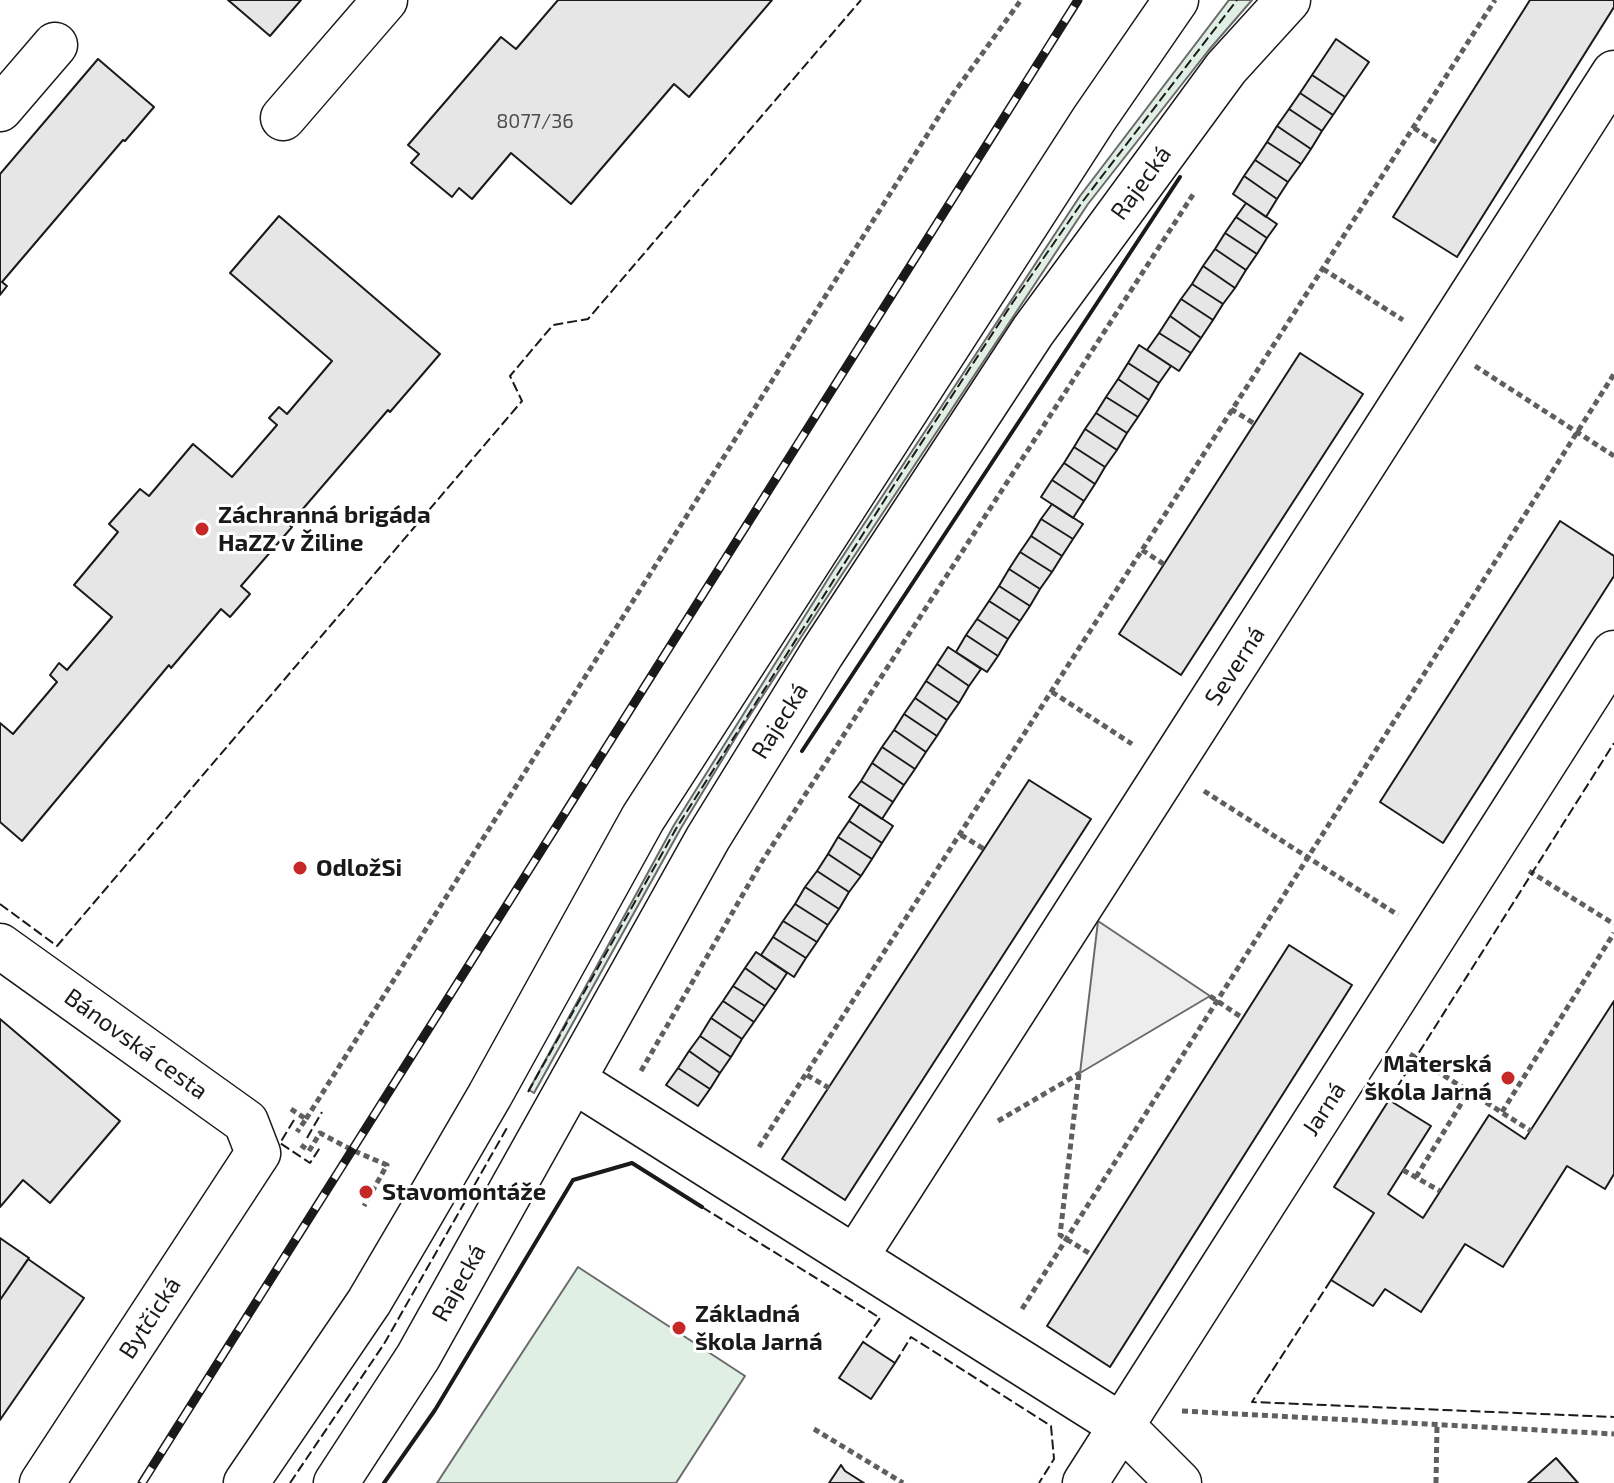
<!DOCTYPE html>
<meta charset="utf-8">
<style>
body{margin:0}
canvas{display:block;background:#fff}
</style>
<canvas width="1614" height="1483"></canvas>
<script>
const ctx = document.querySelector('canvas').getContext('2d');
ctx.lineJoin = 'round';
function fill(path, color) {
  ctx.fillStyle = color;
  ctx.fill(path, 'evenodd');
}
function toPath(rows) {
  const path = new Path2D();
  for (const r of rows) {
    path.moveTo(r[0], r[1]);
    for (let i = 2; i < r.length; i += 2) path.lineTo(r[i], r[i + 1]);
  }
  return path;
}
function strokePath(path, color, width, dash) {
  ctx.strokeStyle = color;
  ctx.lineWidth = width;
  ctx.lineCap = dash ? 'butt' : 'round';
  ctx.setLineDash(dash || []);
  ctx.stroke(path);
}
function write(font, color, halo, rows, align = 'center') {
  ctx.font = font + ' "Exo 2",sans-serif';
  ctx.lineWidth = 6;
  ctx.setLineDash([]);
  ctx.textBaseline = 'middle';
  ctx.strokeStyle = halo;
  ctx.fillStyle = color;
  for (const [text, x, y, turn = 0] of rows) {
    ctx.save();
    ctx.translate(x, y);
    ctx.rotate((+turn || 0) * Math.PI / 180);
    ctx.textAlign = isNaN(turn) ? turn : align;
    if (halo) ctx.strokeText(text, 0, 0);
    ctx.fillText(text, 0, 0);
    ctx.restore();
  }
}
const green = toPath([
 [1229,0,1252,0,1208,51,1088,204,841,576,739,732,681,828,534,1093,529,1090,674,825,833,571,1080,196,1229,0],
 [578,1267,745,1376,676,1483,437,1483,578,1267]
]);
const parking = toPath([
 [1098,921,1210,996,1080,1073,1098,921]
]);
const building = toPath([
 [228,0,301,0,270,36,228,0],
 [558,0,772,0,689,97,674,84,571,204,511,153,472,199,459,188,452,197,411,163,419,154,408,145,501,37,516,49,558,0],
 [1530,0,1614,0,1614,7,1457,257,1393,217,1530,0],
 [1336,39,1369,62,1345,97,1312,75,1336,39],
 [98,59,154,107,125,141,123,140,2,282,7,286,0,295,0,174,98,59],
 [1312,75,1345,97,1333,115,1300,93,1312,75],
 [1300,93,1333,115,1322,131,1289,109,1300,93],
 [1289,109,1322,131,1311,149,1277,126,1289,109],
 [1277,126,1311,149,1301,164,1267,142,1277,126],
 [1267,142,1301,164,1288,182,1255,160,1267,142],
 [1255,160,1288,182,1277,199,1244,176,1255,160],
 [1244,176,1277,199,1266,217,1233,194,1244,176],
 [1246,203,1277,224,1267,238,1236,217,1246,203],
 [279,216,440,354,390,412,388,410,289,525,292,527,241,586,250,594,230,617,221,609,171,668,169,665,22,841,0,822,0,723,13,734,57,682,50,675,59,663,67,670,112,617,74,585,118,532,109,524,140,489,149,496,193,444,232,477,277,425,269,418,279,407,287,414,332,361,230,273,279,216],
 [1236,217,1267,238,1257,254,1225,233,1236,217],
 [1225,233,1257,254,1246,270,1215,249,1225,233],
 [1215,249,1246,270,1235,288,1203,266,1215,249],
 [1203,266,1235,288,1223,304,1192,284,1203,266],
 [1192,284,1223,304,1213,320,1181,299,1192,284],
 [1181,299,1213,320,1201,338,1170,316,1181,299],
 [1170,316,1201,338,1191,353,1159,333,1170,316],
 [1159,333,1191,353,1179,371,1147,350,1159,333],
 [1139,345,1171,366,1159,383,1128,363,1139,345],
 [1300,353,1363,394,1181,675,1119,634,1300,353],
 [1128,363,1159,383,1149,400,1118,379,1128,363],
 [1118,379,1149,400,1138,417,1106,397,1118,379],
 [1106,397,1138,417,1127,433,1096,413,1106,397],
 [1096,413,1127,433,1117,450,1085,429,1096,413],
 [1085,429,1117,450,1105,467,1074,447,1085,429],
 [1074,447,1105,467,1095,484,1064,463,1074,447],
 [1064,463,1095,484,1084,501,1052,480,1064,463],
 [1052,480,1084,501,1073,518,1041,497,1052,480],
 [1052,504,1083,524,1073,539,1041,519,1052,504],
 [1041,519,1073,539,1062,556,1031,536,1041,519],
 [1560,521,1614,556,1614,576,1443,843,1380,802,1560,521],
 [1031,536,1062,556,1052,572,1020,552,1031,536],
 [1020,552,1052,572,1040,589,1009,569,1020,552],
 [1009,569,1040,589,1030,606,999,586,1009,569],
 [999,586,1030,606,1020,621,989,601,999,586],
 [989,601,1020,621,1008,639,977,619,989,601],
 [977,619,1008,639,998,656,966,635,977,619],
 [966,635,998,656,987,672,956,652,966,635],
 [948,647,981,669,969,686,937,664,948,647],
 [937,664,969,686,959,703,926,681,937,664],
 [926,681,959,703,947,720,915,698,926,681],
 [915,698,947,720,937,736,904,714,915,698],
 [904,714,937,736,926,752,894,730,904,714],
 [894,730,926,752,915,769,882,747,894,730],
 [882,747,915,769,904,785,872,763,882,747],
 [872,763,904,785,893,802,861,781,872,763],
 [1029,780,1091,819,845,1200,782,1159,1029,780],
 [861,781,893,802,882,819,849,797,861,781],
 [860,804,893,826,882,843,849,821,860,804],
 [849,821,882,843,872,859,838,837,849,821],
 [838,837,872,859,861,876,828,854,838,837],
 [828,854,861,876,849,892,817,871,828,854],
 [817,871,849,892,839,909,805,887,817,871],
 [805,887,839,909,828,925,795,904,805,887],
 [795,904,828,925,817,942,783,921,795,904],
 [783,921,817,942,806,958,773,937,783,921],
 [773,937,806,958,794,977,761,955,773,937],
 [1289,945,1352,985,1110,1367,1047,1326,1289,945],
 [756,952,787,973,776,990,745,968,756,952],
 [745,968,776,990,765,1006,733,986,745,968],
 [733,986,765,1006,754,1022,723,1001,733,986],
 [723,1001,754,1022,742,1039,711,1018,723,1001],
 [1614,1001,1614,1174,1605,1189,1567,1166,1503,1267,1465,1244,1421,1312,1385,1289,1373,1306,1331,1280,1374,1213,1334,1187,1389,1100,1431,1126,1388,1194,1423,1218,1489,1115,1525,1139,1614,1001],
 [711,1018,742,1039,731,1057,700,1036,711,1018],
 [0,1019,120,1121,50,1203,23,1180,0,1207,0,1019],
 [700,1036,731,1057,720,1073,689,1051,700,1036],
 [689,1051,720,1073,710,1089,678,1068,689,1051],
 [678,1068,710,1089,698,1106,666,1085,678,1068],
 [0,1238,29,1258,0,1300,0,1238],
 [28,1259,84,1298,0,1420,0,1300,28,1259],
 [863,1342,895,1363,871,1399,839,1378,863,1342],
 [1556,1458,1578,1483,1528,1483,1556,1458],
 [841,1465,845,1471,864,1483,829,1483,841,1465]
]);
const path = toPath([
 [1414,128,1439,144],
 [1323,269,1403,320],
 [1475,366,1614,456],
 [1231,409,1255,424],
 [1142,550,1165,565],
 [1052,692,1132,744],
 [1204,791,1398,915],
 [961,835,984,849],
 [1529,871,1614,924],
 [1210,996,1241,1017],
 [1410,1054,1531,1131],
 [641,1071,761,863,1194,193],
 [1079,1074,1060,1235,1092,1255],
 [807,1075,829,1088],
 [291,1109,306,1119,297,1132],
 [1502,1112,1614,933],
 [306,1119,953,94,1021,0],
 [998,1121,1080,1073],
 [301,1145,309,1151,320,1133,352,1150,387,1165,364,1206],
 [759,1147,1495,0],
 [1403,1170,1440,1191],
 [1416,1177,1469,1091],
 [1022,1309,1614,374],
 [1182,1411,1614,1434],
 [814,1429,903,1483],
 [1436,1483,1437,1425]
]);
const minor = toPath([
 [0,109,55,45],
 [283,118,385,0],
 [0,946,246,1122,258,1153,42,1483],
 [573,1080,1122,1426,1179,1483],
 [855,1258,1614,73],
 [1085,1483,1614,653]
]);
const major = toPath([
 [246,1483,369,1302,419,1217,490,1095,643,818,1094,119,1176,0],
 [336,1483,418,1357,708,838,822,653,1033,331,1226,68,1288,0]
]);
const rail = toPath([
 [142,1483,1078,0]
]);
const fence = toPath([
 [0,904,57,946,522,401,510,376,553,325,588,319,861,0],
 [528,1092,677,827,903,471,1013,302,1083,201,1237,0],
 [1389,1100,1614,743],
 [294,1120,280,1143,310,1163,321,1146],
 [307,1138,322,1112],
 [702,1207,880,1318,863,1342],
 [1331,1280,1252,1402,1614,1417],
 [895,1363,911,1337,1051,1426,1054,1459,1039,1483],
 [290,1483,384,1344,508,1126]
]);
const wall = toPath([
 [802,751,1180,177],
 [384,1483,435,1410,573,1180,632,1163,702,1207]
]);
const markers = [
 [202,529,8,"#c62828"],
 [300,868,8,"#c62828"],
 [1508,1078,8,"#c62828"],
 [366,1192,8,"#c62828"],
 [679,1328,8,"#c62828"]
];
const numberNames = [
 ["8077/36",535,121]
];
const streetNames = [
 ["Rajecká",1141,183,-54],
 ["Severná",1235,666,-57],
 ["Rajecká",780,721,-58],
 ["Bánovská cesta",136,1044,36],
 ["Jarná",1324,1109,-57],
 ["Rajecká",459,1283,-61],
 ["Bytčická",150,1318,-57]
];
const poiNames = [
 ["Záchranná brigáda",218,515],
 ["HaZZ v Žiline",218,543],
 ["OdložSi",316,868],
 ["Materská",1492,1064,"right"],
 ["škola Jarná",1492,1092,"right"],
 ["Stavomontáže",382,1192],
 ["Základná",695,1314],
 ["škola Jarná",695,1342]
];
fill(green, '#e0efe3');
strokePath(green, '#6a6a6a', 2);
fill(parking, '#ededed');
strokePath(parking, '#6a6a6a', 2);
fill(building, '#e6e6e6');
strokePath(building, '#1a1a1a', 2);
strokePath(minor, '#1a1a1a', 47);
strokePath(major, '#1a1a1a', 47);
strokePath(path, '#5f5f5f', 5, [6, 4]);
strokePath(minor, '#fff', 44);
strokePath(major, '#fff', 44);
strokePath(rail, '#1a1a1a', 9);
strokePath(rail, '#fff', 6, [18]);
strokePath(fence, '#1a1a1a', 2, [10, 4]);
strokePath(wall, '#1a1a1a', 4);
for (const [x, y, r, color] of markers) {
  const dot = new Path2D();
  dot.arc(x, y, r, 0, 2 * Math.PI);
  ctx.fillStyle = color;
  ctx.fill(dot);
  strokePath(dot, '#fff', 3);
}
write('20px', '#4d4d4d', null, numberNames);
write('24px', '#1a1a1a', '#fff', streetNames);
write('bold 24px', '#1a1a1a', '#fff', poiNames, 'left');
</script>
